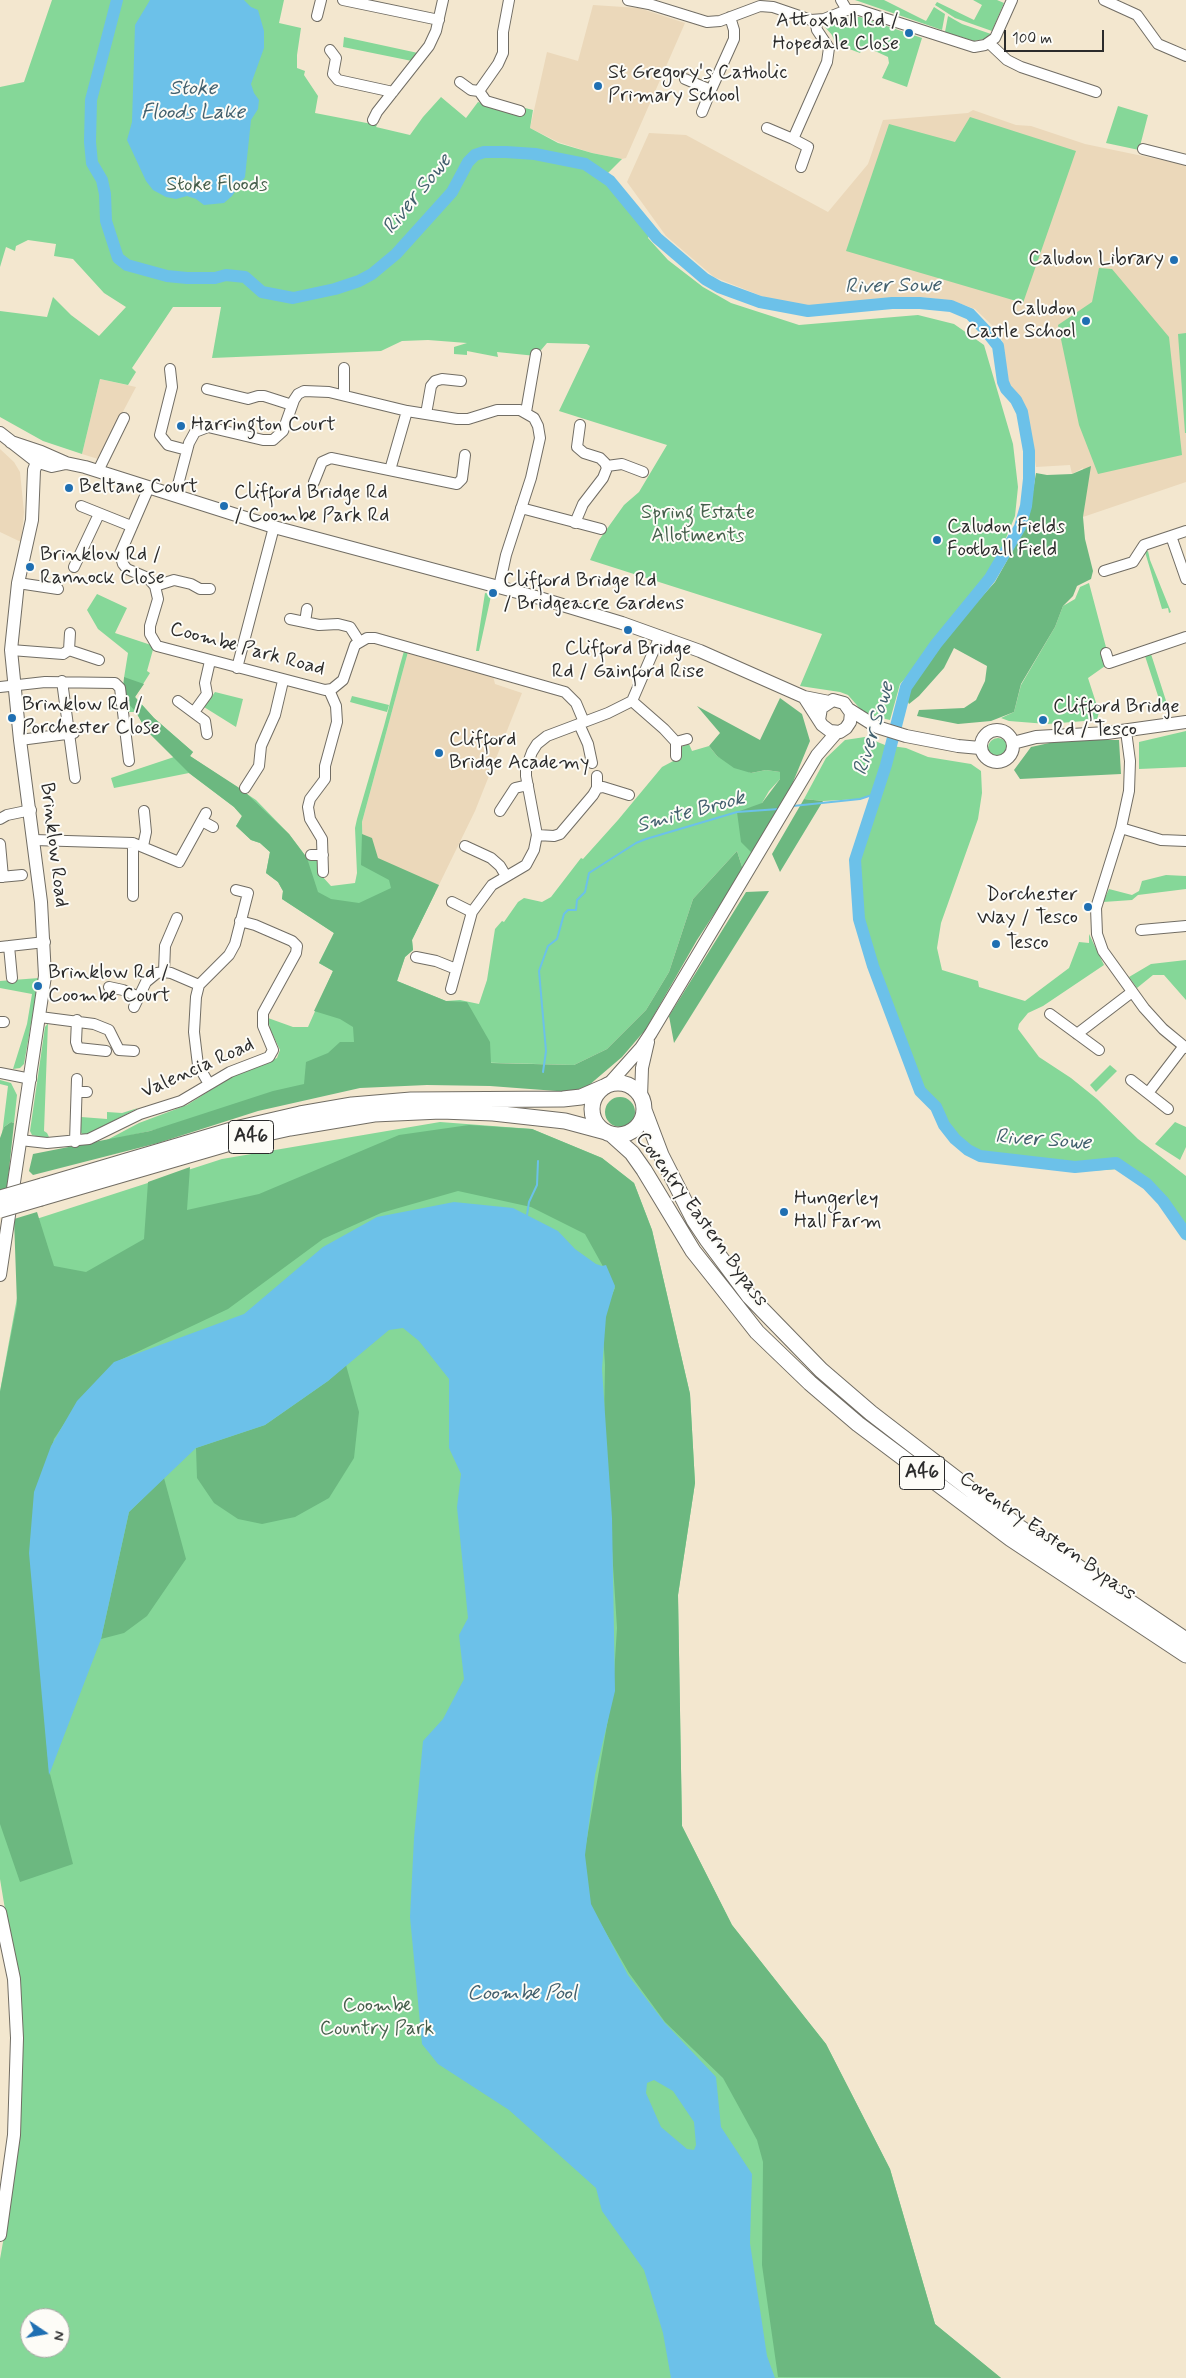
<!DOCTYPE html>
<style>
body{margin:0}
#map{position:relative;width:1186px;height:2378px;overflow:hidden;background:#f3e7cf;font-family:Mynerve,sans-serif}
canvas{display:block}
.north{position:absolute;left:20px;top:2308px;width:50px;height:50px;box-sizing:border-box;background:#fdfcf7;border:1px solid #a9a8a5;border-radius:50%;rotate:102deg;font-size:14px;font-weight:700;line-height:20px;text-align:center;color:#2b2b2b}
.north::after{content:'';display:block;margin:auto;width:18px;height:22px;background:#1f6fb2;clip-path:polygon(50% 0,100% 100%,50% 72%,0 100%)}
.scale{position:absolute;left:1004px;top:30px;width:100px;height:22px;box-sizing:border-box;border:2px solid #2b2b2b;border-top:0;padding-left:6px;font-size:15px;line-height:18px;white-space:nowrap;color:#2b2b2b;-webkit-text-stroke:4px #fdfcf7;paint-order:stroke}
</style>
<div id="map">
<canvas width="1186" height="2378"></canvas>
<div class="north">N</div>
<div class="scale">100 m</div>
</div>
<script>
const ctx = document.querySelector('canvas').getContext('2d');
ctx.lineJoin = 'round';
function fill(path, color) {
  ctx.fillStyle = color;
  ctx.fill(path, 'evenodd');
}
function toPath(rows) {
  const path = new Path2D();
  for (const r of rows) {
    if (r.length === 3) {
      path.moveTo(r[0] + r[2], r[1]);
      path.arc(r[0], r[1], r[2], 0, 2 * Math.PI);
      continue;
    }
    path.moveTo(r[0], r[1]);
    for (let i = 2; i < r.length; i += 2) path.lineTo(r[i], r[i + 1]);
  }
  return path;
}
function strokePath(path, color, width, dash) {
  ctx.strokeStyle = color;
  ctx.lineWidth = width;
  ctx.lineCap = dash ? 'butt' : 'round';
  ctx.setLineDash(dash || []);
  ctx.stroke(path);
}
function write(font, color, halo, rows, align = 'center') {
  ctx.font = font + ' Mynerve,sans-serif';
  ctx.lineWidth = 4;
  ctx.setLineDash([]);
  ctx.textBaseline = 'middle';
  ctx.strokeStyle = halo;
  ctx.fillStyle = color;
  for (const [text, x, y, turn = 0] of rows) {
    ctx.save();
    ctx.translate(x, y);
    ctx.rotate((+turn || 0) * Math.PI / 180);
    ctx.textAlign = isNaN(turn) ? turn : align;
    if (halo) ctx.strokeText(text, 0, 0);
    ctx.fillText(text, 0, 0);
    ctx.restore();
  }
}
const built = toPath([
 [593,5,639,8,685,23,626,158,622,159,592,153,558,142,530,128,547,52,578,61],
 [973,110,1016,125,1031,126,1085,144,1186,165,1186,482,1083,517,1085,499,1083,468,1072,474,1070,465,1036,467,1027,411,1009,386,1003,343,999,332,975,309,953,301,923,297,804,306,769,299,714,277,666,236,627,182,649,133,686,135,828,212,868,164,883,120,968,113],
 [100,379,136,387,98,459,82,454],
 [0,449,14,462,20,472,24,512,21,542,0,532],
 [408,652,493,676,495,684,522,693,475,811,435,893,363,862,362,822]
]);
const green = toPath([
 [52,0,284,0,279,23,301,28,297,55,297,68,305,71,304,75,318,96,315,113,377,125,376,127,410,135,423,117,441,97,466,118,478,102,517,114,521,107,533,110,530,128,558,143,592,153,622,159,601,180,623,198,650,233,648,238,668,260,703,287,731,303,799,325,918,315,954,324,984,345,1013,444,1018,487,1015,516,999,555,985,577,966,602,926,650,916,667,900,684,890,720,877,717,862,711,848,695,840,692,800,686,822,634,590,560,599,540,624,505,639,492,667,445,559,411,590,346,587,344,547,343,536,356,497,352,498,357,467,351,467,355,454,354,454,347,467,343,428,340,402,341,381,351,212,358,221,307,173,307,132,368,136,372,128,385,100,379,82,454,43,441,0,417,0,311,47,317,53,297,71,315,99,336,126,307,104,293,73,259,54,256,56,244,28,240,16,246,15,251,6,247,0,267,0,87,24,82],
 [855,0,884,0,926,21,934,7,945,14,942,30],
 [973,0,997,0,1004,3,992,31,955,18,935,5,937,2,974,20,982,5],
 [948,16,962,24,991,34,984,39,974,41,945,32],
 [851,17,860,17,922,38,907,87,882,78,889,63,888,57,864,46,860,53,844,47,837,48,832,35,824,26],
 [344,37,418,53,412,61,343,47],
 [1118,106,1148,115,1139,150,1106,143],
 [970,117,1076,151,1023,303,846,251,889,124,955,142],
 [1099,268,1112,269,1169,337,1182,455,1098,474,1079,425,1058,325,1092,302],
 [1186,333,1186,433,1185,433,1178,334],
 [1148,551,1150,560,1171,612,1169,613,1168,608,1162,609,1145,552],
 [1089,583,1107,651,1101,654,1105,666,1088,678,1099,712,1097,720,1047,724,1009,721,1001,718,1014,712,1021,685,1055,627,1063,606,1075,599,1080,587],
 [485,593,490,594,491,596,479,651,476,651],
 [97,594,127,608,115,633,154,646,147,671,150,673,135,697,154,718,193,752,190,756,256,800,289,834,307,858,318,860,321,875,331,886,355,883,357,873,355,828,357,819,384,726,400,665,404,651,408,652,362,822,363,862,435,893,412,940,413,950,405,957,397,981,446,1001,460,1000,479,1004,487,980,495,929,502,921,504,922,518,902,524,898,542,902,551,897,581,858,583,859,618,820,662,767,677,759,681,747,689,744,692,751,709,746,717,756,751,773,766,770,780,772,780,779,769,791,762,803,752,853,743,870,737,851,693,899,669,972,646,1010,607,1049,574,1065,426,1061,150,1131,105,1141,139,1123,187,1105,233,1076,277,1058,280,1050,270,1029,268,1018,293,1027,308,1027,333,971,319,963,334,933,282,899,283,891,278,882,266,873,270,852,260,843,251,840,236,826,242,816,234,807,189,773,114,788,111,778,174,757,146,730,136,712,125,712,123,684,128,653,98,629,87,610],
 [1151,654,1168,707,1164,708,1160,702,1145,656],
 [215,692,243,699,236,727,204,707],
 [352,696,389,705,387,712,350,702],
 [1186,731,1186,767,1139,769,1139,742],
 [865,737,885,745,906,748,928,757,971,764,981,771,982,793,978,819,941,923,937,948,942,970,978,981,979,987,1025,1001,1069,968,1079,942,1089,943,1089,934,1104,965,1043,1006,1028,1013,1019,1024,1018,1029,1039,1057,1071,1078,1097,1099,1138,1139,1186,1176,1186,1241,1158,1203,1135,1179,1119,1169,1089,1171,982,1161,969,1156,948,1138,938,1121,933,1109,925,1103,907,1069,854,917,855,860,875,794,860,799,823,801,804,799,826,758,845,740],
 [998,748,10],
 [1166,875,1186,876,1186,889,1138,895,1132,900,1103,902,1109,889,1132,895,1139,891,1142,881],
 [1186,960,1186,1000,1164,975,1153,975,1137,988,1129,977,1151,964],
 [39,978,24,1064,20,1068,13,1069,27,1024,32,994,0,988,0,981],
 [48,1023,44,1131,47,1133,49,1137,40,1137,32,1135,30,1131,45,1027],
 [1110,1065,1117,1071,1096,1092,1090,1085],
 [0,1080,11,1083,17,1095,14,1123,11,1122,4,1127,2,1135,8,1086,0,1084],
 [138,1108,87,1135,83,1135,79,1130,81,1117,107,1119,107,1112,122,1113],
 [440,1122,532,1129,602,1158,634,1183,652,1230,690,1394,695,1483,678,1595,682,1826,732,1925,826,2044,890,2169,935,2324,1001,2378,0,2378,0,2259,9,2208,16,1976,0,1879,0,1391,17,1298,24,1223,222,1159],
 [30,2318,60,2318,60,2348,30,2348],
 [1175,1122,1186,1127,1186,1147,1180,1160,1155,1144]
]);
const forest = toPath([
 [1091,466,1083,517,1085,539,1093,571,1091,579,1077,586,1073,596,1063,606,1055,627,1021,684,1014,712,991,721,958,724,917,716,919,710,964,708,976,700,985,681,987,666,954,648,944,668,919,696,909,704,907,700,912,682,942,641,995,582,1014,548,1029,515,1036,473,1047,475,1072,474],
 [124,677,144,684,135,697,154,718,193,752,190,756,244,791,289,834,307,858,318,892,331,899,359,903,391,888,389,880,361,865,362,834,372,838,378,858,439,885,412,940,413,950,405,957,397,981,446,1001,467,1002,490,1042,491,1063,574,1065,607,1049,646,1010,669,972,693,899,737,851,743,870,697,940,646,1029,622,1057,588,1086,570,1092,490,1086,427,1085,360,1088,258,1111,158,1143,33,1175,29,1171,33,1154,150,1131,273,1091,304,1084,306,1062,328,1053,340,1042,354,1042,353,1027,340,1019,314,1011,333,971,319,963,334,933,282,899,283,891,278,882,266,873,270,852,260,843,251,840,236,826,242,816,234,807,189,773,146,730,136,712,124,699],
 [780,698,802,714,810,741,791,787,752,853,741,842,737,812,762,803,780,779,780,772,766,770,751,773,734,768,717,756,709,746,720,733,697,706,760,740],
 [1063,740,1119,740,1121,774,1020,779,1014,770,1031,747],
 [804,799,823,801,780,872,772,854],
 [769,891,674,1043,669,1016,746,892],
 [620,1112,15],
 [11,1122,14,1123,7,1189,0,1191,0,1138,4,1127],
 [469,1125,532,1129,602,1158,634,1183,652,1230,690,1394,695,1483,678,1595,682,1826,732,1925,826,2044,890,2169,935,2324,1001,2378,778,2377,762,2265,763,2162,757,2140,723,2078,665,2022,629,1973,590,1905,583,1861,613,1691,617,1628,604,1424,605,1365,602,1318,615,1288,585,1234,531,1207,458,1191,381,1213,323,1239,228,1309,116,1362,82,1397,54,1439,42,1480,30,1543,49,1770,73,1864,20,1882,0,1824,0,1392,17,1304,14,1219,37,1212,54,1266,86,1272,144,1239,148,1182,190,1167,187,1210,259,1194,399,1135],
 [346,1365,359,1412,354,1458,329,1498,295,1517,262,1524,238,1519,214,1503,197,1478,196,1448,265,1425,328,1381],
 [164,1478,186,1559,147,1616,124,1633,101,1639,129,1512]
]);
const water = toPath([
 [150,0,244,0,251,7,258,10,264,31,264,48,251,84,254,93,259,100,258,109,251,120,245,177,232,196,224,203,204,205,196,199,187,196,176,199,166,197,153,190,146,181,127,140,132,122,135,25],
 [454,1202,513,1208,558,1231,575,1249,596,1264,602,1266,606,1265,615,1286,606,1317,602,1369,612,1518,615,1691,595,1775,585,1855,591,1904,628,1975,665,2023,716,2077,721,2127,752,2174,750,2243,767,2356,775,2378,671,2378,663,2333,644,2270,602,2211,596,2188,509,2110,438,2064,422,2044,410,1917,414,1838,423,1741,443,1719,464,1679,459,1635,468,1618,457,1507,461,1474,449,1448,449,1379,419,1341,403,1328,389,1330,328,1381,265,1425,196,1448,129,1512,101,1639,49,1775,29,1553,34,1492,51,1446,77,1401,114,1362,244,1314,323,1247,377,1217],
 [654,2080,673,2091,694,2122,696,2145,694,2150,687,2149,661,2127,646,2093,647,2083]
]);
const stream = toPath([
 [793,806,860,799,875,794],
 [543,1072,546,1051,539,971,548,946,557,939,564,914,568,910,576,910,577,900,585,892,589,873,636,843,646,839,737,812,779,809],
 [527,1215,529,1202,537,1185,538,1161]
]);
const river = toPath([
 [117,0,91,100,90,142,92,163,102,180,105,194,106,221,118,258,127,265,167,276,187,278,215,278,226,275,245,277,262,292,293,298,335,289,359,281,372,274,396,254,452,192,468,162,475,155,484,152,506,152,535,154,585,164,610,181,657,238,705,279,719,287,760,302,808,311,892,303,920,303,951,306,970,314,987,332,998,346,1003,382,1006,389,1016,400,1022,412,1029,451,1029,479,1026,506,1020,527,990,578,936,644,906,687,886,765,855,860,859,919,873,966,920,1091,936,1107,944,1125,955,1139,968,1150,980,1156,1075,1167,1116,1163,1147,1184,1163,1201,1186,1234]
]);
const minor = toPath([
 [343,0,439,20],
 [628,0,649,4,707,22,720,21,760,6,773,7,811,20,824,19,847,10,859,10,974,47,985,45,995,38,1012,0],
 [841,0,847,10],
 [1104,0,1137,15,1158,44,1186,56],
 [317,16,321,0],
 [989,43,1007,60,1021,67,1096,92],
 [330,50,336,58,333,74,338,80,393,92],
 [685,79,711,90,734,39,734,30,730,17],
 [460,82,471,90,479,91,498,64,503,53,503,32,509,0],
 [479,91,486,101,520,111],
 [702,112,711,90],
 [373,120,377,112,429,46,436,31,443,0],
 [767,128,793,139,827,62,829,48,817,30,815,20],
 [793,139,808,147,801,167],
 [1143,149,1186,160],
 [170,369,172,387,160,435,168,445,187,450],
 [207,389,248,399,258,396,264,396,292,405],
 [344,395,344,368],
 [526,412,536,354],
 [426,414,431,386,435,381,442,379,461,381],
 [607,466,622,464,643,472],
 [390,470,407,411],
 [98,471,124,418],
 [314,482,322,462,331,458,457,484,462,479,465,455],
 [149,487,120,554,123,564,127,569,148,578,155,586,158,599,150,626,150,634,157,646,325,690,332,689,343,680,355,645,367,638,375,638,565,692,576,703,584,722],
 [175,496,189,443,195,432,208,427,263,440,273,440,283,431,294,400,298,394,304,391,329,392,407,411,457,419,468,419,497,410,520,410,534,418,538,426,540,438,531,478,506,555,499,587],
 [81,506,131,526],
 [521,508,601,529],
 [575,523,583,504,603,478,607,468,605,463,600,458,584,453,577,447,580,425],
 [1171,536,1186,579],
 [74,567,99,514],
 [1104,571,1133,562,1144,545,1186,531],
 [18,583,58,589],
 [155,586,174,580,191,584,200,589,210,589],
 [290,619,319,625,338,624,350,627,359,641],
 [305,622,307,609],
 [11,650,63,654,69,650,70,633],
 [69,650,99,660],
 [1106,653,1109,663,1186,637],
 [237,668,274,527],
 [62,681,75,778],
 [0,687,45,682,115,683,120,688,129,761],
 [178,701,205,721,207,734],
 [632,701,664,729,676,742,676,756],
 [194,712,207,694,205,683,210,661],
 [579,724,588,744,592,763],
 [1126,731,1130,761,1129,791,1121,828,1096,908,1097,934,1103,951,1144,1008,1163,1029,1186,1048],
 [20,740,74,733],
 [676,742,687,739],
 [245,788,259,766,261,746,275,715,283,681],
 [597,788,597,776],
 [500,811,515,788,528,785],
 [0,819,7,815,31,810],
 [202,821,213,827],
 [1121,828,1161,840,1186,841],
 [537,835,554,836,560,834,593,795,597,788,603,787,629,795],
 [34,840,133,843,179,862,206,813],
 [133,843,133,896],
 [0,844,3,877],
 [143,846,146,832,144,811],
 [465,846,491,858,500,866,506,876],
 [311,855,323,855],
 [323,872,322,839,310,819,308,807,310,799,325,779,325,766,337,722,336,706,329,690],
 [0,877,22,875],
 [452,902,472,912],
 [1141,930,1186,926],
 [9,946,12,978],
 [0,947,45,942],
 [416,957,436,961,456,969],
 [164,972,171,973,199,985],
 [109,987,123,990,139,997],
 [451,989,472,912,492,885,526,865,534,850,537,835,526,776,526,768,532,752,537,744,547,736,608,713,632,701,660,636],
 [134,1007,146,982,157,973,164,972,165,946,177,918],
 [1050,1014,1099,1050],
 [40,1017,94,1024,109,1030,119,1050,134,1051],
 [77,1020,76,1042,78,1048,106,1051],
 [0,1022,4,1022],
 [1077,1034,1132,992],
 [0,1073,31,1079],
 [1131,1080,1168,1109],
 [209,1084,198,1065,197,1057,194,1032,196,997,199,985,229,955,235,944,248,893,236,890],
 [77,1092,87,1092],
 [1148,1093,1184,1046],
 [20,1140,47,1143,89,1139,140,1114,181,1101,230,1072,269,1057,273,1050,263,1026,263,1013,296,953,297,946,292,941,255,925,240,921],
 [75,1142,77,1079]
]);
const major = toPath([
 [0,433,36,461,52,466,66,463],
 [11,442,41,452,66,463,85,467,274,527,536,597,622,623,700,651,804,697,829,702],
 [804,697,822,725,830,731,840,732,846,728,850,722,851,713,844,703,833,700,821,708,819,720],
 [850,710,877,727,906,736,958,746,980,748],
 [997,746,16],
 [1013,743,1036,737,1107,733,1186,722],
 [608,1085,641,1048,651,1033,817,755,837,732],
 [641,1097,642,1068,648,1042],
 [0,1275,45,976,41,902,20,740,11,650,18,583,32,520,34,470,41,452],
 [0,1912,14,1979,17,2038,14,2135,0,2235]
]);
const highway = toPath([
 [618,1109,26],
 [644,1110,661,1155,694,1220,708,1241,749,1296,821,1370,871,1413,1019,1527,1186,1640],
 [612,1135,632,1153,644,1170,693,1251,724,1290,757,1332,810,1383,858,1424,1011,1539,1186,1655],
 [42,1186,235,1129,300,1114,352,1105,411,1100,563,1099,581,1097,604,1087],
 [41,1198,254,1136,290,1128,374,1114,441,1111,493,1113,565,1121,606,1132]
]);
const highwayBridge = toPath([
 [0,1198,42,1186],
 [0,1210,41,1198]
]);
const markers = [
 [909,33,5,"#1f6fb2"],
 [598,86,5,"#1f6fb2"],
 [1174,260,5,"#1f6fb2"],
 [1086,321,5,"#1f6fb2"],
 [181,426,5,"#1f6fb2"],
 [69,488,5,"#1f6fb2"],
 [224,506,5,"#1f6fb2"],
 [937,540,5,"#1f6fb2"],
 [30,567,5,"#1f6fb2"],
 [493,593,5,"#1f6fb2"],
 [628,630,5,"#1f6fb2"],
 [12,718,5,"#1f6fb2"],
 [1043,720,5,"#1f6fb2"],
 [439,753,5,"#1f6fb2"],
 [1088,907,5,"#1f6fb2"],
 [996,944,5,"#1f6fb2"],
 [38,986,5,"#1f6fb2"],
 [784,1212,5,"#1f6fb2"]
];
const shields = [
 [251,1137,45],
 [922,1473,45]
];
const shieldNames = [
 ["A46",251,1137],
 ["A46",922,1473]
];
const poiNames = [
 ["Attoxhall Rd /",899,22,"right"],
 ["Hopedale Close",899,45,"right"],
 ["St Gregory's Catholic",608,74],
 ["Primary School",608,97],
 ["Caludon Library",1164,260,"right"],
 ["Caludon",1076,310,"right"],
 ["Castle School",1076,333,"right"],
 ["Harrington Court",191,426],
 ["Beltane Court",79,488],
 ["Clifford Bridge Rd",234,494],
 ["/ Coombe Park Rd",234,517],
 ["Caludon Fields",947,528],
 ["Football Field",947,551],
 ["Brinklow Rd /",40,556],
 ["Rannock Close",40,579],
 ["Clifford Bridge Rd",503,582],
 ["/ Bridgeacre Gardens",503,605],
 ["Clifford Bridge",628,650,"center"],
 ["Rd / Gainford Rise",628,673,"center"],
 ["Brinklow Rd /",22,706],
 ["Porchester Close",22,729],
 ["Clifford Bridge",1053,708],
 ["Rd / Tesco",1053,731],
 ["Clifford",449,741],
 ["Bridge Academy",449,764],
 ["Dorchester",1078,896,"right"],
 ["Way / Tesco",1078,919,"right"],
 ["Tesco",1006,944],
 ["Brinklow Rd /",48,974],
 ["Coombe Court",48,997],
 ["Hungerley",794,1200],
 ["Hall Farm",794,1223]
];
const parkNames = [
 ["Stoke Floods",217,186],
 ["Spring Estate",698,514],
 ["Allotments",698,537],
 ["Coombe",377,2007],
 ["Country Park",377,2030]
];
const streetNames = [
 ["Coombe Park Road",247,650,15],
 ["Brinklow Road",53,845,83],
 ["Valencia Road",198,1069,-24],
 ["Coventry Eastern Bypass",701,1220,54],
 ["Coventry Eastern Bypass",1047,1537,35]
];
const waterNames = [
 ["Stoke",193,90],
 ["Floods Lake",193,114],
 ["River Sowe",418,195,-51],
 ["River Sowe",893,287,-1],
 ["River Sowe",875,729,-73],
 ["Smite Brook",691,813,-15],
 ["River Sowe",1043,1141,4],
 ["Coombe Pool",522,1995]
];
fill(built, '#ebd8ba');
fill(green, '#85d798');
fill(forest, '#6cb880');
fill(water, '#6cc1e9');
strokePath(stream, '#6cc1e9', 2);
strokePath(river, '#6cc1e9', 12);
strokePath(minor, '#716d64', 12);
strokePath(major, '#716d64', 14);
strokePath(highway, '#716d64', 17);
strokePath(minor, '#fff', 10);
strokePath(major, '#fff', 12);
strokePath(highway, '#fff', 15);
strokePath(highwayBridge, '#716d64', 17, []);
strokePath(highwayBridge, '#fff', 15);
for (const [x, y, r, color] of markers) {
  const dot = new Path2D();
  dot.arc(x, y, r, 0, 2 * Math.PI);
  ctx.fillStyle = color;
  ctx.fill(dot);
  strokePath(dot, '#fdfcf7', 2);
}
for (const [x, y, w] of shields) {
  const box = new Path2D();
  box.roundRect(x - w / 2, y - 16.5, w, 33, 4);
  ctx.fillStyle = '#fdfcf7';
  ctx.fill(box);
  strokePath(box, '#2b2b2b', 1);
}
write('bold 19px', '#2b2b2b', null, shieldNames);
write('20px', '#2b2b2b', '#fdfcf7', poiNames, 'left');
write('20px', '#465f4c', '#fdfcf7', parkNames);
write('20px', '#2b2b2b', '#fdfcf7', streetNames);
write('italic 21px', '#42606e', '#fdfcf7', waterNames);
</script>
